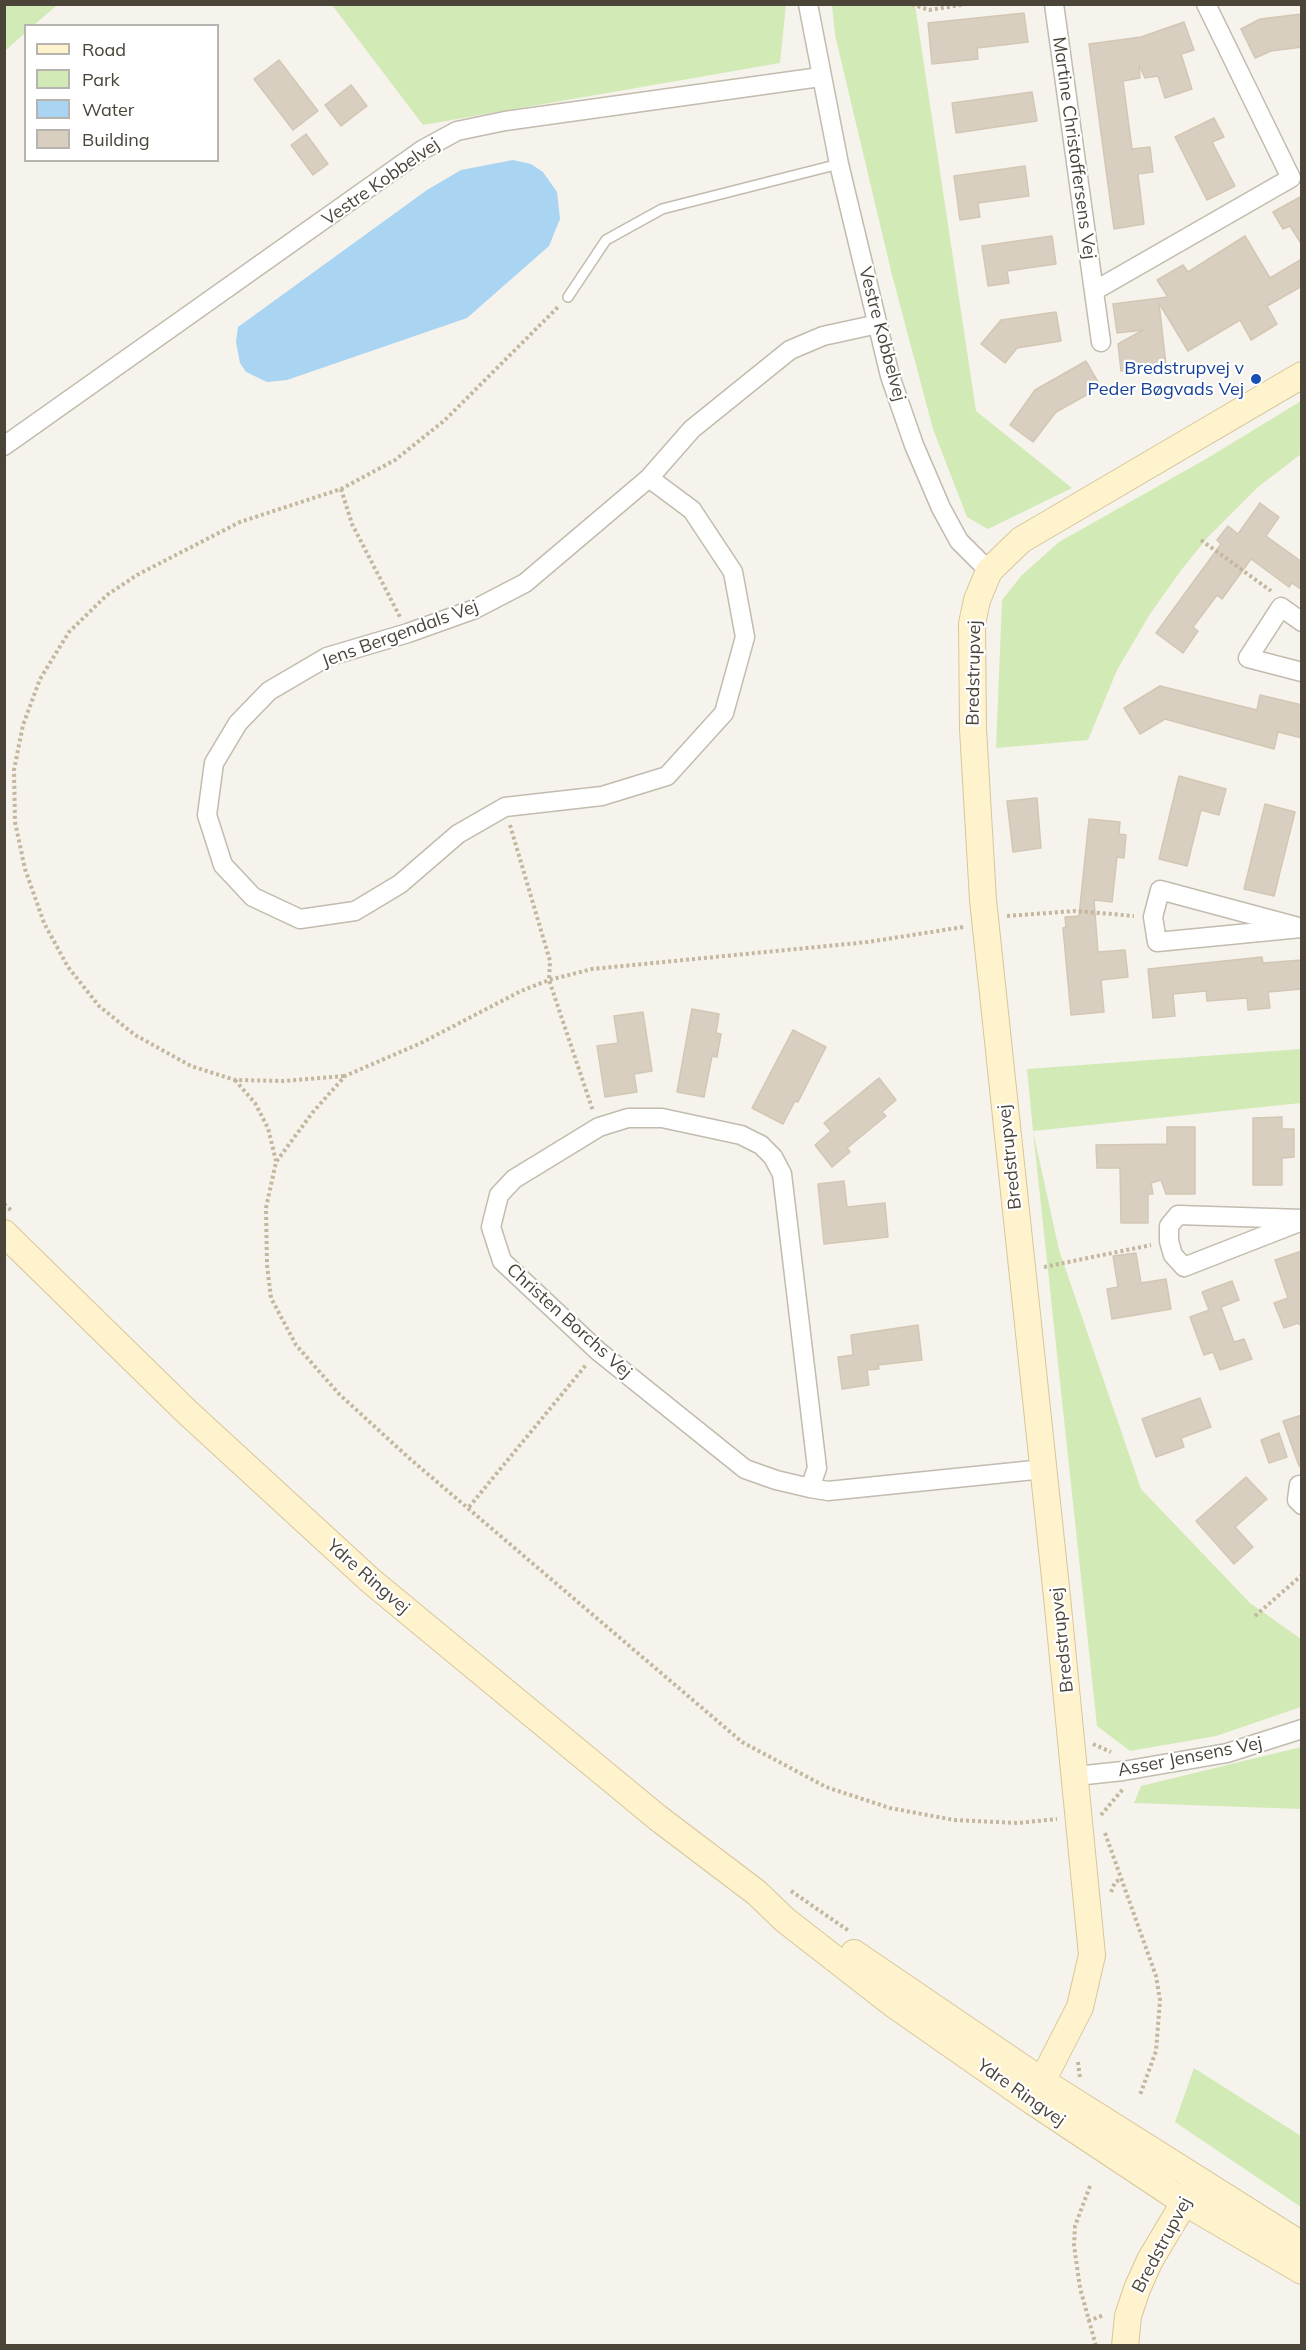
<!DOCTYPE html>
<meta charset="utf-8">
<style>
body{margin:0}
#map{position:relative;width:1306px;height:2350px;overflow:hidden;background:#f6f3ec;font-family:Mulish,sans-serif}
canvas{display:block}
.frame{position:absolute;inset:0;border:6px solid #4b4439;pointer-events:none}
.legend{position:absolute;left:24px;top:24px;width:195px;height:138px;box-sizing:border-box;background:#fff;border:2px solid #b7b4b0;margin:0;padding:8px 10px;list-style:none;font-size:18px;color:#4b4439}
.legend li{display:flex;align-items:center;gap:12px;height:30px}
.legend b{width:30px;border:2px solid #b7b4b0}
</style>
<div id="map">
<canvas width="1306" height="2350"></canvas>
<div class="frame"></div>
<ul class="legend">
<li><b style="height:8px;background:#fff3cd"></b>Road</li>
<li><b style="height:16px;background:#d2eab5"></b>Park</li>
<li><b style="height:16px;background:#a9d4f2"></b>Water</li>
<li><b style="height:16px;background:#d8cfc1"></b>Building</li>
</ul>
</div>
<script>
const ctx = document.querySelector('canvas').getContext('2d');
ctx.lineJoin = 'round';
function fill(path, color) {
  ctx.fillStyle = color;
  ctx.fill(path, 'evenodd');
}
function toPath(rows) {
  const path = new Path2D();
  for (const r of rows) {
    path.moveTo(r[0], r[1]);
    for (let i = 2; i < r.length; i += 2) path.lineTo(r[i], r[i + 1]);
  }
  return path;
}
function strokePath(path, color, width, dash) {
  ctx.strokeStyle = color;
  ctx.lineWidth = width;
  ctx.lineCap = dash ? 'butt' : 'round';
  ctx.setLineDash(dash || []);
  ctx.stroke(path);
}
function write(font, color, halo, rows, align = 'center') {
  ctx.font = font + ' Mulish,sans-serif';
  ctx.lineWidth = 4.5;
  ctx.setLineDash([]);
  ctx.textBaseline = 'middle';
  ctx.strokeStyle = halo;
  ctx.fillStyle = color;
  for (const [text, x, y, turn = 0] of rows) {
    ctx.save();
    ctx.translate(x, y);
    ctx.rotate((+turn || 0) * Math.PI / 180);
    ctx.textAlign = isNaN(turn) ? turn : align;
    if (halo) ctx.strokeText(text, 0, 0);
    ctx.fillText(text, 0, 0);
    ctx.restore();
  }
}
const green = toPath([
 [5,4,57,4,57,5,34,25,26,26,25,33,5,51],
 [332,5,786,5,780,63,423,125],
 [832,5,915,5,976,411,1072,488,988,529,967,517,933,429,892,275,835,35],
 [1301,401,1301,454,1258,487,1208,537,1182,569,1150,614,1117,670,1088,740,996,748,1002,600,1022,575,1059,542,1206,459],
 [1301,1049,1301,1103,1033,1131,1059,1250,1141,1489,1250,1603,1301,1639,1301,1707,1216,1736,1130,1751,1097,1726,1033,1131,1027,1069],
 [1301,1747,1301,1809,1134,1803,1141,1786],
 [1194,2068,1301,2136,1301,2207,1175,2122]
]);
const water = toPath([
 [513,160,531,164,543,172,557,192,560,219,549,246,467,318,287,380,267,382,246,372,240,363,236,342,238,327,427,190,461,170]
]);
const building = toPath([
 [1024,13,1028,42,977,48,978,59,932,64,928,23,1024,13],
 [1302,14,1302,47,1271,51,1255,58,1241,29,1260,19,1302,14],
 [1184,22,1194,50,1181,54,1192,89,1165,98,1158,76,1145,78,1139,65,1140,78,1123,81,1132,149,1150,147,1153,172,1138,174,1144,224,1114,229,1089,44,1141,37,1184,22],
 [279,60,318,111,293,130,254,79,279,60],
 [351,85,367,106,341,126,325,105,351,85],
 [1032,92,1037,121,956,133,952,103,1032,92],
 [1214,118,1224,137,1212,142,1235,186,1207,200,1175,137,1214,118],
 [306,134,328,164,313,175,291,145,306,134],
 [1025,166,1029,196,978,203,980,217,960,220,954,176,1025,166],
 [1302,196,1302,245,1290,226,1283,229,1273,212,1302,196],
 [1052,236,1056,264,1007,271,1009,283,988,286,982,246,1052,236],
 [1245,236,1270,278,1302,259,1302,286,1267,306,1277,324,1251,340,1240,320,1188,351,1159,303,1166,365,1121,371,1118,344,1143,330,1117,333,1113,304,1168,297,1157,280,1183,265,1188,272,1245,236],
 [1056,312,1061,341,1017,348,1005,363,981,344,1001,320,1056,312],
 [1086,361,1101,387,1056,412,1033,442,1010,425,1035,390,1086,361],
 [1260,503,1279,517,1266,536,1302,562,1302,590,1292,583,1289,587,1251,559,1222,599,1217,595,1193,627,1198,631,1183,653,1156,633,1221,544,1217,540,1228,526,1238,534,1260,503],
 [1160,686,1257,710,1260,695,1302,705,1302,738,1278,732,1274,749,1165,719,1140,734,1124,708,1160,686],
 [1179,776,1226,789,1219,815,1201,810,1187,866,1159,859,1179,776],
 [1037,798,1041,848,1013,852,1007,801,1037,798],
 [1265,804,1295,812,1274,896,1244,889,1265,804],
 [1089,819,1120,822,1119,834,1126,835,1124,858,1117,857,1112,902,1094,900,1098,952,1125,950,1128,977,1101,980,1104,1012,1071,1015,1063,928,1066,927,1065,917,1079,916,1089,819],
 [1262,957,1263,963,1302,960,1302,989,1268,992,1270,1008,1248,1010,1247,998,1207,1001,1206,991,1173,994,1175,1016,1153,1018,1148,969,1262,957],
 [692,1009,719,1014,716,1033,721,1034,717,1057,712,1056,704,1097,677,1092,692,1009],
 [643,1012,652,1071,634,1074,637,1092,605,1097,597,1046,618,1043,614,1016,643,1012],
 [793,1030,826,1047,798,1102,795,1101,783,1124,752,1108,793,1030],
 [879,1078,896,1100,882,1112,886,1116,847,1148,850,1152,832,1167,815,1145,831,1131,824,1123,879,1078],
 [1282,1117,1282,1129,1294,1129,1294,1157,1282,1158,1282,1185,1253,1185,1253,1118,1282,1117],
 [1167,1127,1195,1127,1195,1194,1166,1194,1161,1180,1151,1183,1153,1194,1148,1194,1148,1223,1121,1223,1120,1168,1097,1168,1096,1145,1167,1144,1167,1127],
 [844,1181,847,1207,885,1203,888,1237,824,1244,818,1184,844,1181],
 [1302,1251,1302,1327,1298,1323,1284,1328,1274,1303,1288,1298,1275,1260,1302,1251],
 [1136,1253,1141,1283,1166,1279,1171,1309,1112,1319,1107,1289,1118,1287,1113,1256,1136,1253],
 [1232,1281,1239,1300,1221,1307,1234,1342,1244,1339,1252,1359,1220,1370,1213,1352,1204,1355,1190,1317,1209,1310,1202,1292,1232,1281],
 [918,1325,922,1360,878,1365,879,1369,867,1370,869,1385,842,1389,838,1357,853,1355,851,1335,918,1325],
 [1200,1398,1211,1427,1181,1438,1184,1447,1156,1457,1142,1419,1200,1398],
 [1302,1415,1302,1466,1299,1466,1283,1421,1302,1415],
 [1279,1433,1287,1457,1269,1463,1261,1440,1279,1433],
 [1246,1477,1267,1499,1235,1527,1253,1547,1234,1564,1196,1521,1246,1477]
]);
const path = toPath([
 [912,4,929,10,967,4],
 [341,489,352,524,400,617],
 [1201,540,1271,591],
 [510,825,550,961,549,980,593,1111],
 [1007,916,1075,911,1134,916],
 [963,927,868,942,592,969,549,980,521,991,421,1043,345,1076,313,1112,276,1162,266,1208,267,1265,271,1298,296,1345,339,1394,409,1458,742,1742,826,1787,890,1808,954,1820,1018,1823,1057,1819],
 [344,1076,284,1081,235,1080,191,1066,135,1035,99,1006,68,967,44,923,25,869,15,822,14,770,23,725,40,679,69,632,107,595,137,575,240,522,341,489,395,460,445,420,559,306],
 [235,1080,255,1103,268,1128,276,1161],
 [4,1204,11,1210],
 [1044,1267,1151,1245],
 [469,1507,586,1365],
 [1255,1616,1302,1575],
 [1093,1744,1111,1752],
 [1101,1815,1123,1789],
 [1105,1833,1156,1976,1160,2000,1156,2051,1140,2095],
 [791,1891,849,1931],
 [1111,1892,1115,1882,1121,1879],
 [1078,2062,1080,2078],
 [1090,2186,1075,2226,1074,2245,1080,2288,1096,2346],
 [1088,2321,1104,2315]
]);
const lane = toPath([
 [568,297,606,240,662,209,839,164]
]);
const street = toPath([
 [808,4,839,164,890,376,914,445,941,508,959,541,989,571],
 [1054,4,1101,342],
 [1094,291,1291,178,1206,4],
 [4,446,422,150,457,131,505,121,820,77],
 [649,478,525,583,475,609,408,633,327,657,269,691,238,723,214,763,207,815,223,865,253,897,300,919,355,911,400,884,458,834,505,807,602,796,667,776,724,713,745,637,733,572,692,510,649,478,692,429,790,350,823,336,878,324],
 [1302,622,1281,607,1248,658,1302,672],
 [1301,928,1157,942,1153,917,1160,890,1302,928],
 [1302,1219,1178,1215,1169,1226,1169,1241,1173,1255,1184,1267,1302,1221],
 [1302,1485,1299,1485,1297,1500,1302,1505],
 [810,1488,817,1468,782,1174,773,1157,761,1145,741,1135,662,1118,628,1118,599,1127,514,1179,499,1195,491,1227,502,1261,598,1351,745,1469,776,1480,810,1488,828,1491,1044,1469],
 [1076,1776,1123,1771,1227,1753,1302,1729]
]);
const secondary = toPath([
 [4,1233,187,1412,371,1581,658,1818,757,1893,785,1920,893,2004,1032,2101,1184,2202,1302,2271],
 [854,1953,1042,2081,1302,2245],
 [1032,2101,1080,2007,1092,1955,1057,1597,983,900,973,729,972,624,977,600,989,571,1021,540,1302,375],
 [1125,2346,1128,2316,1137,2289,1150,2260,1193,2188]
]);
const markers = [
 [1256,379,6,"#1a4fb4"]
];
const streetNames = [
 ["Martine Christoffersens Vej",1074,148,82],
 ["Vestre Kobbelvej",381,182,-35],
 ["Vestre Kobbelvej",882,334,75],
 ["Jens Bergendals Vej",400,634,-20],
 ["Bredstrupvej",974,673,-89],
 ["Bredstrupvej",1010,1157,-96],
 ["Christen Borchs Vej",569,1321,42],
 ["Ydre Ringvej",368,1577,41],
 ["Bredstrupvej",1062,1640,-96],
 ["Asser Jensens Vej",1190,1757,-11],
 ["Ydre Ringvej",1021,2093,35],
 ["Bredstrupvej",1162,2245,-62]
];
const transitNames = [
 ["Bredstrupvej v",1244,369],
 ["Peder Bøgvads Vej",1244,390]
];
fill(green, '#d2eab5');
fill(water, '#a9d4f2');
fill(building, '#d8cfc1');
strokePath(building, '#d3c7b4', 1.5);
strokePath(lane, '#c2bbae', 12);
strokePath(street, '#c2bbae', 21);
strokePath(secondary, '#d6c79b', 28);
strokePath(path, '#c4b79f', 4, [3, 3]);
strokePath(lane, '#fff', 9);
strokePath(street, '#fff', 18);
strokePath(secondary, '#fff3cd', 26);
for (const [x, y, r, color] of markers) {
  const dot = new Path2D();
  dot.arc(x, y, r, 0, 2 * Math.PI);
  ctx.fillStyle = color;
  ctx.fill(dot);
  strokePath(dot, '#fff', 2);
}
write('18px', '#4b4439', '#fff', streetNames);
write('18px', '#164399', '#fff', transitNames, 'right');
</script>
